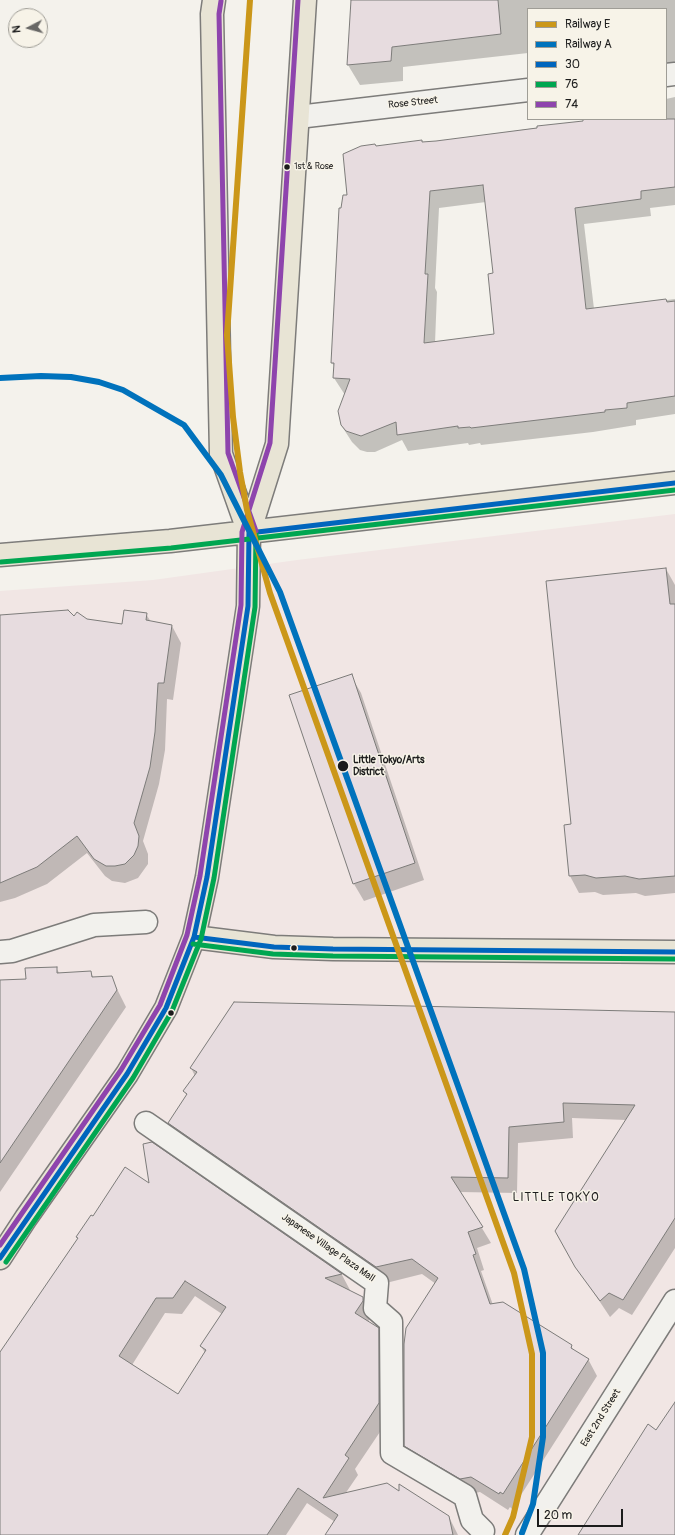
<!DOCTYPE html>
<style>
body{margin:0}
#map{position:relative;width:675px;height:1535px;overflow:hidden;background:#f4f2ec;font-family:Pangolin,sans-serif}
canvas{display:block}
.legend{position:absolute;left:527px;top:8px;width:140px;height:112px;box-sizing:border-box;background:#f7f3e8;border:1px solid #9f9d96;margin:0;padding:5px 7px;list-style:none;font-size:12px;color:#1c1c1c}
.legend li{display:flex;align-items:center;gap:8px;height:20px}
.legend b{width:20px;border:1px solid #9f9d96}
.north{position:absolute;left:8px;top:8px;width:40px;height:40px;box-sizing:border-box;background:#f7f3e8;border:1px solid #9f9d96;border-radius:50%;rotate:264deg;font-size:11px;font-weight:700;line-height:16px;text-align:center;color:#1c1c1c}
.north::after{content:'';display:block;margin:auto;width:14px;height:18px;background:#686765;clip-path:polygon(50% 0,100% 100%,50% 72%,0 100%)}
.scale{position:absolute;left:537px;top:1509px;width:86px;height:18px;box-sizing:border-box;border:2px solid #1c1c1c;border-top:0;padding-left:5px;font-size:12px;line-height:14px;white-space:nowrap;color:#1c1c1c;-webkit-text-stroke:3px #f7f3e8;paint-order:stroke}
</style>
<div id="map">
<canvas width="675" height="1535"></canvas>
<ul class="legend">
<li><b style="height:5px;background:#cb9719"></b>Railway E</li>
<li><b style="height:5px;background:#0072bc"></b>Railway A</li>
<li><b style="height:5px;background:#0065bd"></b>30</li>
<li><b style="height:5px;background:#00a651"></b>76</li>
<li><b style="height:5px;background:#8e44ad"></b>74</li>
</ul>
<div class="north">N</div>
<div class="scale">20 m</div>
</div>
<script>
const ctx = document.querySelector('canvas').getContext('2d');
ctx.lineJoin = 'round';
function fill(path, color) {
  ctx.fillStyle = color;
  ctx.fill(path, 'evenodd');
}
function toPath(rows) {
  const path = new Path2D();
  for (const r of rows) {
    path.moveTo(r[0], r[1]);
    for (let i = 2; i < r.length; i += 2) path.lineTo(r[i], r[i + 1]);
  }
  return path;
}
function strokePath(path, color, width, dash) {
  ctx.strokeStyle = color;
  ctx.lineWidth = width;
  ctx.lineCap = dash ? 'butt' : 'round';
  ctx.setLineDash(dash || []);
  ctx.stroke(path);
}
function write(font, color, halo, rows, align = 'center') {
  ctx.font = font + ' Pangolin,sans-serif';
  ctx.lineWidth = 3;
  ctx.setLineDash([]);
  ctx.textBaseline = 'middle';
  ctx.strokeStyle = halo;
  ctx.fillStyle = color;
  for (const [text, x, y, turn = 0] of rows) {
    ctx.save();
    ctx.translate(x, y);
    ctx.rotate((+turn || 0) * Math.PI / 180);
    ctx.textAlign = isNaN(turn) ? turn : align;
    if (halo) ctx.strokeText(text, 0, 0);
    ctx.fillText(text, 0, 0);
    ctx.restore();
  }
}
const built = toPath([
 [675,514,675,1535,0,1535,0,591,153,580,297,560]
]);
const shadow = toPath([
 [352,0,675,0,675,69,666,70,666,9,528,9,528,53,403,67,403,81,360,85,348,65],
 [675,97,675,205,650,208,651,216,584,224,594,309,675,299,675,414,636,420,636,425,593,432,481,445,480,443,469,445,468,443,408,451,402,440,375,452,367,452,360,450,352,442,341,425,345,395,334,378,335,367,332,363,340,209,342,209,376,147,422,141,423,143,436,142,584,121,584,119,666,119,666,99],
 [486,202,495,274,495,335,435,343,437,292,435,288,439,208],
 [666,569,675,585,675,893,645,896,636,893,603,895,595,892,579,893,570,876,572,825],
 [146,614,151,622,172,626,181,643,173,700,167,699,165,750,159,784,143,841,148,854,148,864,138,878,125,883,112,881,105,876,87,853,47,884,15,898,0,902,0,616,74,618,122,626],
 [351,676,361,693,424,880,364,901,354,884,291,696],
 [56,968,60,974,90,972,94,978,111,977,126,1007,0,1192,0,981,27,980],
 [675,1013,675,1248,632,1315,619,1308,610,1317,576,1266,626,1120,572,1118,573,1138,518,1143,517,1193,460,1192,491,1243,477,1248,484,1270,481,1271,493,1305,571,1346,574,1351,588,1359,597,1376,512,1509,510,1507,508,1510,480,1492,470,1494,415,1462,405,1446,436,1284,422,1274,386,1283,178,1139,169,1123,187,1096,184,1091,195,1076,191,1068],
 [152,1143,342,1275,350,1290,348,1291,363,1298,372,1314,368,1322,378,1328,387,1344,388,1420,355,1469,358,1475,345,1494,400,1493,449,1517,458,1535,326,1535,335,1522,307,1503,286,1535,0,1535,0,1353,78,1239,77,1237,94,1217,151,1186],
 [195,1296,222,1314,201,1346,205,1353,178,1395,132,1365,165,1313,182,1314]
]);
const building = toPath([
 [351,0,498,0,501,34,392,47,391,61,347,65,351,0],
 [583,119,675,119,675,187,641,191,641,199,575,208,586,309,666,299,667,302,675,301,675,396,627,403,627,408,605,410,605,412,471,428,470,427,458,428,458,426,397,435,396,422,361,436,346,431,341,425,338,411,350,379,333,378,334,363,331,363,339,208,341,208,343,195,347,195,343,154,361,146,375,144,376,146,422,140,422,142,436,141,537,128,537,126,583,121,583,119],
 [483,185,493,273,488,274,494,334,424,343,428,274,425,274,430,191,483,185],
 [666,568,670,604,675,604,675,876,639,879,625,876,596,878,585,875,569,876,564,825,571,824,546,581,666,568],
 [68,610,74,616,77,612,87,619,122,624,124,610,147,613,146,620,172,625,164,683,158,683,155,732,150,767,134,823,139,836,138,846,134,855,125,864,115,866,106,866,94,859,77,836,37,867,0,883,0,615,68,610],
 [352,674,415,863,353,884,289,695,352,674],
 [57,967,57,973,91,971,92,977,112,976,117,990,0,1163,0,980,26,979,25,968,57,967],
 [234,1002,675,1012,675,1218,623,1300,609,1293,600,1301,575,1267,555,1231,635,1105,563,1103,564,1122,509,1127,508,1178,451,1177,483,1227,468,1232,476,1254,473,1255,490,1304,503,1302,572,1345,571,1348,589,1359,503,1494,500,1492,499,1494,471,1477,460,1479,404,1446,404,1344,406,1328,438,1278,412,1259,376,1267,168,1123,187,1094,183,1091,197,1072,190,1068,234,1002],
 [152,1142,342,1274,325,1278,363,1297,363,1301,355,1313,379,1328,379,1403,345,1455,349,1458,323,1498,387,1483,399,1491,399,1484,449,1516,453,1535,325,1535,338,1515,298,1488,267,1535,0,1535,0,1352,78,1238,76,1237,91,1215,93,1216,125,1167,149,1183,143,1144,152,1142],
 [185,1281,226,1307,200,1346,206,1350,178,1394,119,1356,156,1298,173,1298,185,1281],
 [675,1402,675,1535,578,1535,648,1424,656,1430,675,1402]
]);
const minor = toPath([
 [666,75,675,74],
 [298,117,528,90],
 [0,952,12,951,94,925,146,922],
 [146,1123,377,1283,375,1308,391,1322,392,1453,465,1496,472,1520,483,1531],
 [527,1535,675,1301]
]);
const major = toPath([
 [214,0,212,14,221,454,249,533],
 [0,555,170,541,675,483],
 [194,937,274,947,333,949,675,952],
 [0,1258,26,1218,127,1074,166,1008,194,937,207,877,248,606,249,533,277,444,305,0]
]);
const bus1 = toPath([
 [194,937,274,947,333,949,675,952],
 [0,1258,127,1074,166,1008,194,937,207,877,248,606,249,533,675,483]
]);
const bus2 = toPath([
 [1,562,171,548,675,490],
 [193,944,273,954,333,956,675,959],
 [6,1262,133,1078,172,1011,201,939,214,878,255,607,256,533]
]);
const bus3 = toPath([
 [221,1,219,14,228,453,256,531],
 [0,1245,121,1070,160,1005,187,935,200,876,241,605,242,532,270,443,298,0]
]);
const rail1 = toPath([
 [250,0,227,335,233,417,240,472,247,510,270,593,514,1273,532,1354,532,1437,513,1517,505,1535]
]);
const rail2 = toPath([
 [0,378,41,376,71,377,99,382,123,390,184,425,221,475,280,592,524,1269,543,1353,543,1437,533,1504,522,1533]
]);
const markers = [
 [287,167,3.5,"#1c1c1c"],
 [343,766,6,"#1c1c1c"],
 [294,948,3.5,"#1c1c1c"],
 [171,1013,3.5,"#1c1c1c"]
];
const busNames = [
 ["1st & Rose",294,167]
];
const streetNames = [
 ["Rose Street",413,103,-6],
 ["Japanese Village Plaza Mall",328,1248,35],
 ["East 2nd Street",601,1418,-58]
];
const stopNames = [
 ["Little Tokyo/Arts",353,760],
 ["District",353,772]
];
const quarterNames = [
 ["LITTLE TOKYO",556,1198]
];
fill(built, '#f1e6e4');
fill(shadow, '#0003');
fill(building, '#e7dcdf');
strokePath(building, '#7d7c7a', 1);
strokePath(minor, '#7d7c7a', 25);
strokePath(major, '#7d7c7a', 25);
strokePath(minor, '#f2f1ed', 22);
strokePath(major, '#e8e4d5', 22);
strokePath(bus1, '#0065bd', 5);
strokePath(bus2, '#00a651', 5);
strokePath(bus3, '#8e44ad', 5);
strokePath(rail1, '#cb9719', 6);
strokePath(rail2, '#0072bc', 6);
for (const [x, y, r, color] of markers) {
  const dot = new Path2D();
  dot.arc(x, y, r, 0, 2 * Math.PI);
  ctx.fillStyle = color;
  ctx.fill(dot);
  strokePath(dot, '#f7f3e8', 1.5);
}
write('9px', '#1c1c1c', '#f7f3e8', busNames, 'left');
write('10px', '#1c1c1c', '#f7f3e8', streetNames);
write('bold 10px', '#1c1c1c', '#f7f3e8', stopNames, 'left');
ctx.letterSpacing = '1px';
write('12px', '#1c1c1c', '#f7f3e8', quarterNames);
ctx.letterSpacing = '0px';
</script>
